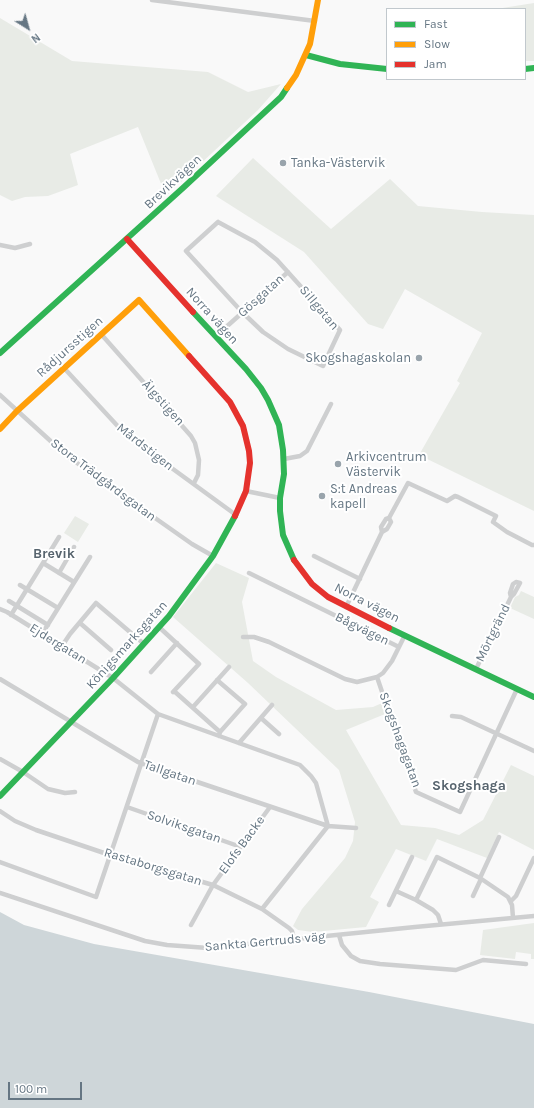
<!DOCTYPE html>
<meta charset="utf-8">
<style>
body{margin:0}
#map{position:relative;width:534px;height:1108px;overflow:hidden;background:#f9f9f9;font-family:Karla,sans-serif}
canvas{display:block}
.legend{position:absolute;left:386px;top:8px;width:140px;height:72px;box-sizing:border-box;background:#fff;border:1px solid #c1c8cd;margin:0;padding:5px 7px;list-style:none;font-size:12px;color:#657683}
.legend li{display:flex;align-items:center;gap:8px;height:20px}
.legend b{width:20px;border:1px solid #c1c8cd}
.north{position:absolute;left:8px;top:8px;width:40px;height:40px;-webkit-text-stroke:3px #fff;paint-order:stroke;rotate:143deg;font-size:11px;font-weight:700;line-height:16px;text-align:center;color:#657683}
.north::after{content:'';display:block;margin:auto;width:14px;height:18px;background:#657683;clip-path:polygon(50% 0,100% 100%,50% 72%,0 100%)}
.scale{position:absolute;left:8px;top:1082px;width:74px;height:18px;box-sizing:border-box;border:2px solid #657683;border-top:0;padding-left:5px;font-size:12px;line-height:14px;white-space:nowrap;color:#657683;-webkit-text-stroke:3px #fff;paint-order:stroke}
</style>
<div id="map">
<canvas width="534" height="1108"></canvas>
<ul class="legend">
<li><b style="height:5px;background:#30b455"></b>Fast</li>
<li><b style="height:5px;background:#ff9f0a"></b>Slow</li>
<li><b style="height:5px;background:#e5322d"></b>Jam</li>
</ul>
<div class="north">N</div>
<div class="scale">100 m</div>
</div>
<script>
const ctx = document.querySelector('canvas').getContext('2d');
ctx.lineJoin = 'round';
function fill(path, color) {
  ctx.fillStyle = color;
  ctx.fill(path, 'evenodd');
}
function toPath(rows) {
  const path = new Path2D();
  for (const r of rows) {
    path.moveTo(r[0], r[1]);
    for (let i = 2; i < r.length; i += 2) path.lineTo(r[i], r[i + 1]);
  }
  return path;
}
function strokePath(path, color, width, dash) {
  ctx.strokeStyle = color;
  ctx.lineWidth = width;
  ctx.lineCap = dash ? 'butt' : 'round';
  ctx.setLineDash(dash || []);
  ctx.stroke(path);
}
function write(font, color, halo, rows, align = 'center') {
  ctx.font = font + ' Karla,sans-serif';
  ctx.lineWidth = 4;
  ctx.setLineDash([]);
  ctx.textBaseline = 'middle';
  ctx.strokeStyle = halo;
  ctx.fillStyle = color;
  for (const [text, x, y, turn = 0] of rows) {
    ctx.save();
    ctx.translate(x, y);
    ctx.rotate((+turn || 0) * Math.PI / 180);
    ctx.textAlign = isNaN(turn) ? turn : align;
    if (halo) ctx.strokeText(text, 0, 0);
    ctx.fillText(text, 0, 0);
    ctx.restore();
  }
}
const green = toPath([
 [534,3,534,61,525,61,525,9,496,9],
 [0,18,72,61,208,72,248,92,281,84,258,110,166,196,138,127,70,154,78,185,48,196,25,197,12,201,0,195],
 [253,158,331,229,390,179,418,206,482,212,534,215,534,511,419,455,460,383,457,381,482,333,405,289,383,329,368,324,304,252,216,196],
 [75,516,89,524,78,542,64,533],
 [216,563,249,578,242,602,253,661,276,677,336,710,373,707,382,703,385,714,346,730,401,825,435,828,459,835,483,820,511,765,534,776,534,850,499,832,487,858,437,839,426,861,396,849,370,897,379,902,366,927,313,932,298,930,293,926,302,909,345,858,353,841,355,822,339,770,248,683,173,617],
 [521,591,534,597,534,619,510,608,515,597,519,595],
 [534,923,534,959,531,959,531,954,516,952,515,959,480,955,483,930]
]);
const water = toPath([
 [0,912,24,925,94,944,369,992,534,1024,534,1108,0,1108]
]);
const street = toPath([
 [152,0,315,21],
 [218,222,255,242,277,260,340,330,323,366,288,349,263,332,242,312,186,251,218,222],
 [0,245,15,248,30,244],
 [101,334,191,436,195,443,199,460,198,475,194,483],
 [216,336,288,272],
 [64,368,125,434,236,515],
 [0,395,67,456,192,544,213,556],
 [284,459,300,456,307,451,331,404],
 [246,491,280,498],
 [389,518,408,483,447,501,455,496,458,497,496,516,493,522,507,532,532,545,534,545],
 [314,556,360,579],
 [43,563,74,582],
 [59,573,74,547],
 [20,585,58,608],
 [9,601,48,625],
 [346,607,382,532,387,529,391,522,389,518,386,519,381,527,382,532],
 [0,609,7,612,113,678,158,714,300,765,311,776,316,783,328,826],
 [11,615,59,537],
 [80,623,111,650],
 [159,627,199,664,173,692],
 [42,634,90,557],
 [243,637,254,637,269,642,345,679,357,682,377,677,383,673,392,661,399,647,249,573],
 [62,646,70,634,96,603,144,644],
 [399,647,405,635],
 [476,669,511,597,514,594,520,583,516,582,513,584,510,593,511,597],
 [151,672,177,643],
 [377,677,416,792,460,812,517,689],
 [0,679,138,762,328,826,356,828],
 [217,680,245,704,220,732,219,736],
 [174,691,220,732],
 [193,707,229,667],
 [452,716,461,717,534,751],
 [261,718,279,734],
 [239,743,272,705],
 [0,759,23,772,48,789,65,793,75,792],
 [127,807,241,847],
 [0,811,15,821,36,830,110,855,213,885,262,909,289,928,292,931,294,939],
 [0,862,96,897,158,714],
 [480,878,499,837],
 [396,891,416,900,433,910,438,915,441,924],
 [0,893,145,941,167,945,208,948,415,927,534,916],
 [473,896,481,879],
 [416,900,437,857,480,878,508,897,512,905,513,918],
 [511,901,516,896,534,858],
 [389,905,412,857],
 [262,909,328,826],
 [191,925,213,885,270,807],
 [339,935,342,945,351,956,360,961,380,964,456,970,483,960,526,964]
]);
const fast = toPath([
 [306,55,340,64,387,69],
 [525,69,534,68],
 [193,312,246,369,261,388,268,400,279,425,283,450,284,474,280,498,280,511,283,535,294,560],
 [0,353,184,187,281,97,287,88],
 [389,628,534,697],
 [0,796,113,678,169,616,213,556,235,516]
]);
const slow = toPath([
 [287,88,296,75,310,44,318,0],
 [0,429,17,411,139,300,189,356]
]);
const jam = toPath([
 [127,239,193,312],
 [189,356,230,402,243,426,249,451,250,463,246,491,235,516],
 [294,560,312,584,328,597,389,628]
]);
const markers = [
 [283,163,4,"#99a4ac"],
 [419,358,4,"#99a4ac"],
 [338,464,4,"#99a4ac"],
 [322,496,4,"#99a4ac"]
];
const poiNames = [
 ["Tanka-Västervik",291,163],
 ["Skogshagaskolan",411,358,"right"],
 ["Arkivcentrum",346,457],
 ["Västervik",346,472],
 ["S:t Andreas",330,489],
 ["kapell",330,504]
];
const streetNames = [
 ["Brevikvägen",173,182,-43],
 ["Gösgatan",261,296,-42],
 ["Sillgatan",319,308,50],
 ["Norra vägen",212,316,48],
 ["Rådjursstigen",70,347,-42],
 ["Älgstigen",163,403,48],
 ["Mårdstigen",145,447,38],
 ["Stora Trädgårdsgatan",103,480,37],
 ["Norra vägen",367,603,27],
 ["Bågvägen",362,629,26],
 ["Mörtgränd",493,633,-64],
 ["Ejdergatan",58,644,32],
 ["Königsmarksgatan",127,645,-48],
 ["Skogshagagatan",400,740,70],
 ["Tallgatan",170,773,19],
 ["Solviksgatan",184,827,19],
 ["Elofs Backe",242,845,-54],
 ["Rastaborgsgatan",153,867,17],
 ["Sankta Gertruds väg",265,942,-5]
];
const neighbourhoodNames = [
 ["Brevik",54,554],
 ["Skogshaga",469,786]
];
fill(green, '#e8ebe6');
fill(water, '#ced6d9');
strokePath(street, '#cecfd0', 4.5);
strokePath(fast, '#30b455', 6);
strokePath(slow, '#ff9f0a', 6);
strokePath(jam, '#e5322d', 6);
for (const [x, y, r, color] of markers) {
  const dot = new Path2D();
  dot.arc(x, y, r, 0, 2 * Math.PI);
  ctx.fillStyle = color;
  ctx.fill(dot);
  strokePath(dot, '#fff', 1.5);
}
write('13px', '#657683', '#fff', poiNames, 'left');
write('13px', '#657683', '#fff', streetNames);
write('bold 14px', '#57646e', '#fff', neighbourhoodNames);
</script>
